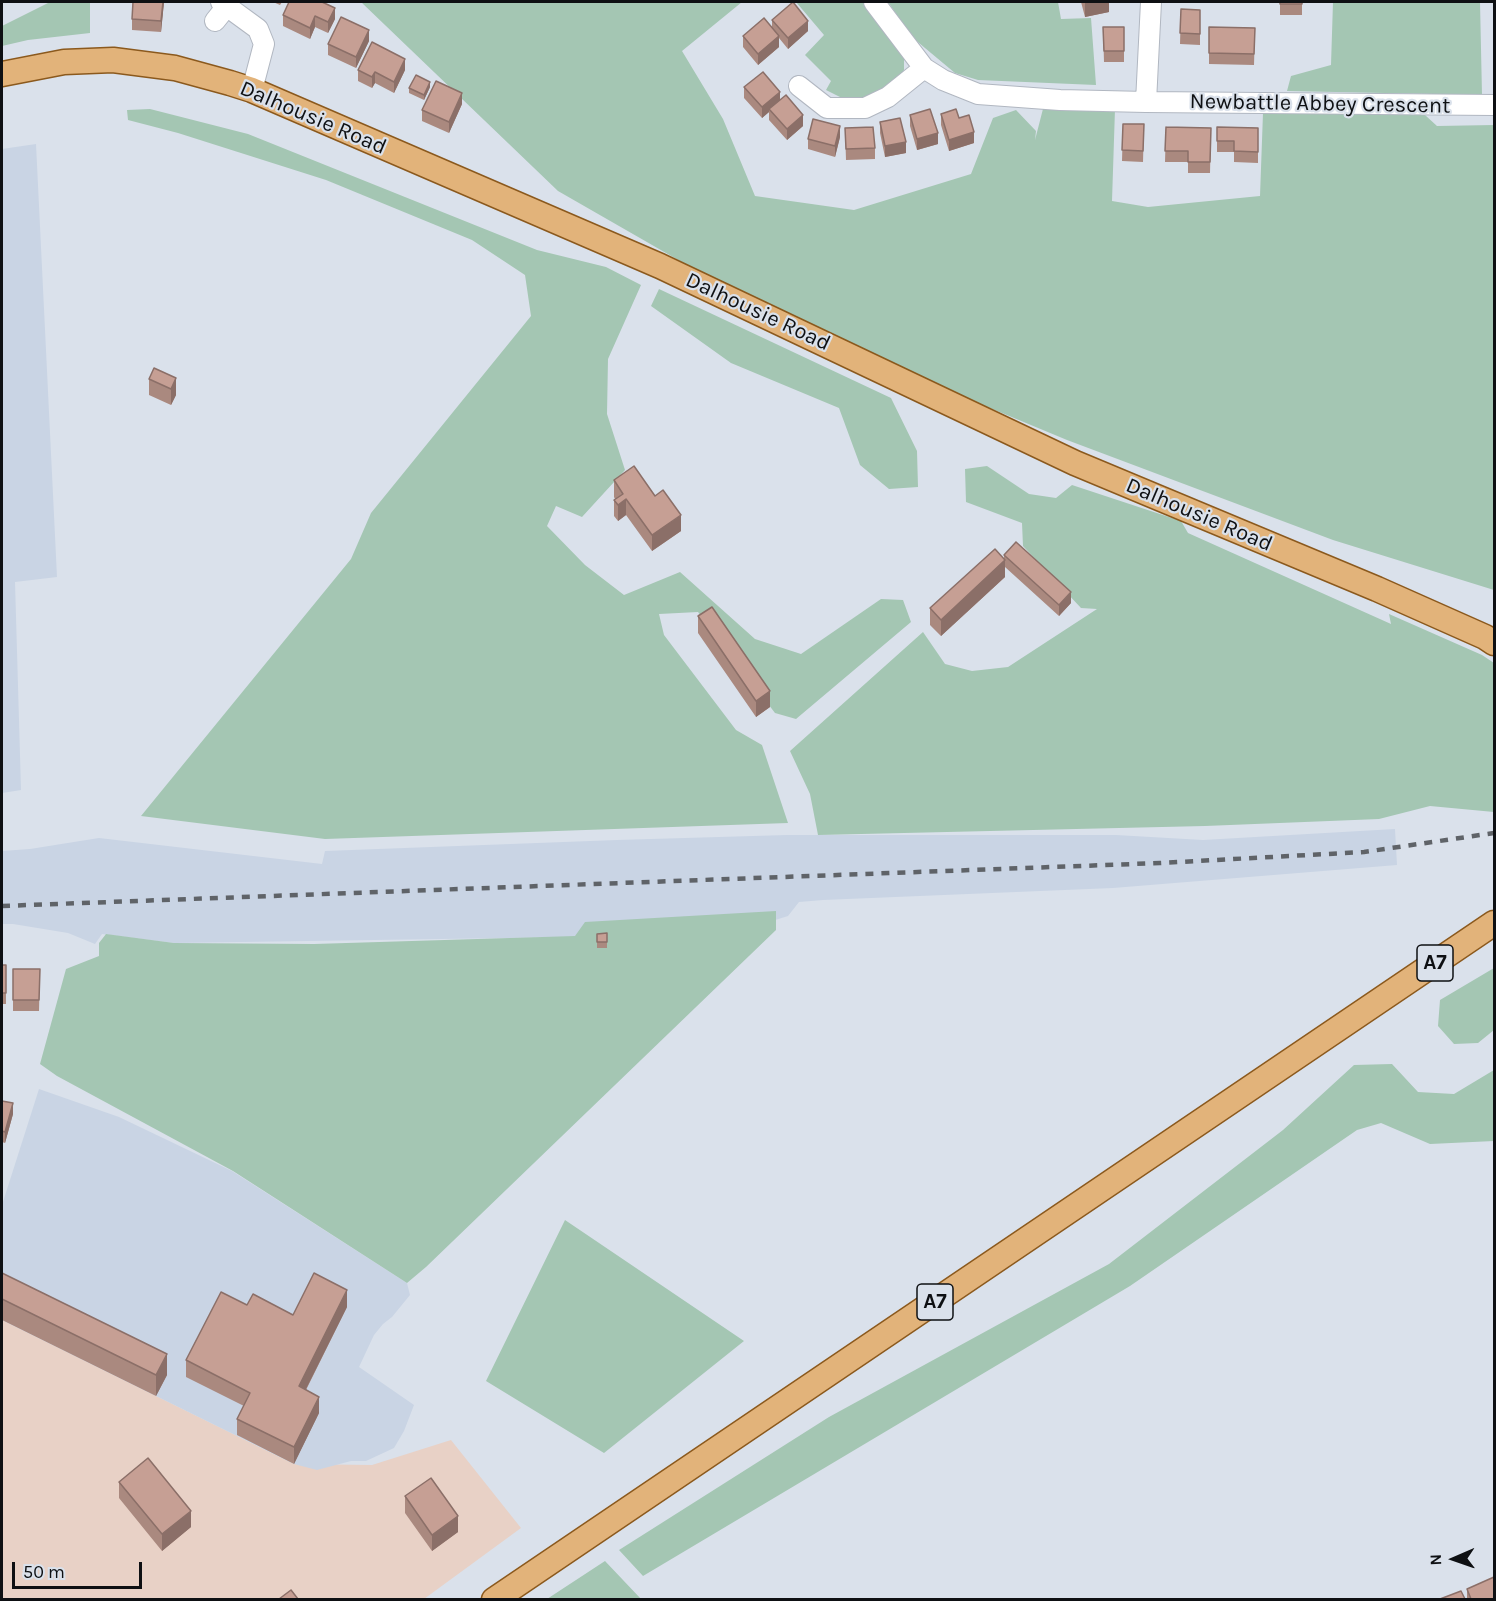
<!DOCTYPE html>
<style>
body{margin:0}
#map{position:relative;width:1496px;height:1601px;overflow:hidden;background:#dae1eb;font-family:Karla,sans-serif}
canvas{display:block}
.frame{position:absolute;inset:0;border:3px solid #0e1013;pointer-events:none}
.north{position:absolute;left:1424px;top:1529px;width:60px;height:60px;-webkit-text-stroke:4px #dae1eb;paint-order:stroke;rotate:268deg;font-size:16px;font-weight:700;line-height:24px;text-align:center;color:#0e1013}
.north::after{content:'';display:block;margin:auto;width:21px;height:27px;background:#0e1013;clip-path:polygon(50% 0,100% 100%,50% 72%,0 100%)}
.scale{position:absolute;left:12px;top:1562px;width:130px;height:27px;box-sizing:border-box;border:3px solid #0e1013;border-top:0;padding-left:8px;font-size:18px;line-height:21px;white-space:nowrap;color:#0e1013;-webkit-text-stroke:4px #dae1eb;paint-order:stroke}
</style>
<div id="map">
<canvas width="1496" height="1601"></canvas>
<div class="frame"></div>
<div class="north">N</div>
<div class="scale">50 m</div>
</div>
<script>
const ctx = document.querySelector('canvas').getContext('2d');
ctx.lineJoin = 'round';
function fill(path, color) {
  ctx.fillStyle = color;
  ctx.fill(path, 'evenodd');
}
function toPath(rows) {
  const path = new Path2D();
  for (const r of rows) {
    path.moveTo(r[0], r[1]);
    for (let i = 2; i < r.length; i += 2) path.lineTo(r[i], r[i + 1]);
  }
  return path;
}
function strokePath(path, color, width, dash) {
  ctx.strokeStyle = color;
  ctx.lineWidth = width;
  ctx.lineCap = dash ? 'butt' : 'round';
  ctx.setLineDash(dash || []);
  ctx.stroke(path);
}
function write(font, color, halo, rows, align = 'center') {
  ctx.font = font + ' Karla,sans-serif';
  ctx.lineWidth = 4.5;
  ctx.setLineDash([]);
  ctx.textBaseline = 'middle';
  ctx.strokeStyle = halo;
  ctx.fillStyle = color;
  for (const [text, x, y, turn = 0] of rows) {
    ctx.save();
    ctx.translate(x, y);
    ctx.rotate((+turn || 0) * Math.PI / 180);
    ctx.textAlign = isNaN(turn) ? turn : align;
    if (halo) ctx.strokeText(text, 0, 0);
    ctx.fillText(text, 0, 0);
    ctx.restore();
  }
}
const commercial = toPath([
 [2,1320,294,1464,372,1465,451,1440,521,1528,424,1599,2,1599]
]);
const built = toPath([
 [36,144,57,577,15,582,21,790,2,793,2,149],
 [1395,829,1397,865,1113,888,823,900,799,902,788,916,772,921,575,937,174,943,102,934,95,944,68,933,13,924,2,924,2,851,30,849,99,838,322,864,325,851,617,840,787,835,1116,835,1203,840],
 [39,1089,119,1117,232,1171,407,1283,410,1295,392,1317,383,1324,374,1335,359,1367,414,1405,404,1431,394,1448,366,1461,351,1461,317,1470,294,1464,2,1320,2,1205]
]);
const green = toPath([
 [50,2,90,2,90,33,28,40,2,46,2,26],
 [361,2,742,2,682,51,723,119,755,196,854,210,971,174,993,118,1016,110,1036,131,1035,140,1044,105,1115,109,1112,201,1148,207,1260,196,1263,113,1425,115,1437,126,1494,125,1494,590,1333,540,1067,440,795,327,558,191],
 [796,2,866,2,904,57,904,70,898,83,867,100,844,99,826,90,831,81,805,55,824,35],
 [888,2,1058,2,1061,19,1091,18,1096,85,978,80,955,73,913,38],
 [1333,2,1480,2,1482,95,1287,91,1291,76,1331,65],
 [150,109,248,134,537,250,606,267,641,285,608,359,607,414,625,470,582,517,556,506,547,526,585,565,624,595,680,572,755,639,801,654,881,599,903,600,911,622,796,719,775,713,698,612,659,614,664,635,736,730,762,745,788,823,325,839,141,816,351,559,371,513,531,316,525,275,472,240,326,180,178,133,128,120,127,110],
 [659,289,891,398,917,451,918,487,889,489,860,465,839,408,731,363,651,306],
 [987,466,1029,494,1056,498,1072,485,1181,521,1188,533,1391,624,1389,614,1482,655,1494,663,1494,812,1430,806,1379,819,1205,826,818,835,810,794,790,751,923,632,945,664,972,671,1008,667,1097,609,1081,608,1023,546,1022,523,966,502,965,469],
 [776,911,776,930,426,1267,407,1283,233,1171,57,1076,40,1064,66,969,99,956,99,943,106,934,174,943,314,944,575,936,585,922],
 [1494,968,1494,1030,1478,1043,1454,1044,1438,1026,1440,1000],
 [1392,1064,1418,1092,1454,1094,1494,1070,1494,1141,1430,1144,1381,1123,1357,1130,1130,1286,643,1576,619,1550,829,1417,1109,1264,1283,1130,1354,1065],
 [565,1220,744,1341,604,1453,486,1381],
 [605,1561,641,1599,547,1599]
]);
const minor = toPath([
 [221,2,258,29,264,44,252,90],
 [874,2,924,68,943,80,978,94,1060,100,1146,102,1494,105],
 [215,21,227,6],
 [799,86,827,108,865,108,888,97,924,68],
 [1146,102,1151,2]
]);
const major = toPath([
 [2,74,64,62,113,60,175,68,230,83,252,90,660,266,1075,463,1377,589,1485,637,1494,643],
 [494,1600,1494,923]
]);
const rail = toPath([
 [2,906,1160,863,1364,852,1494,833]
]);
const wall = toPath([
 [164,2,161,32,132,30,132,19],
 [273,2,282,2,280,5],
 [289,2,335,19,328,33,315,27,310,39,283,26,283,15],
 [1081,2,1109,2,1109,12,1085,17],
 [1280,2,1302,2,1302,15,1280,15],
 [1181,9,1200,10,1200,45,1180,44],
 [772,20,808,31,788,49,779,38,779,47,758,65,743,47,743,36,772,29],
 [1103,27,1124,27,1124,62,1104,62],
 [1209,27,1255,28,1254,65,1209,64],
 [369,41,356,68,328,55,328,44],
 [358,70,405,70,394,93,375,83,372,88,358,81],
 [430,87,424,100,409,93,409,88],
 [744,87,780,100,803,126,787,140,769,120,769,112,762,118,744,98],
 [462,104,449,133,422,121,422,110],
 [941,114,974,143,949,151,941,125],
 [910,115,938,144,917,150,910,126],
 [880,122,906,153,885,157,880,133],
 [1123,124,1144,124,1143,162,1122,161],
 [1166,127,1211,128,1210,173,1188,173,1188,162,1165,162],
 [1217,127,1258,128,1258,163,1234,162,1234,152,1217,152],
 [845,128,875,148,875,159,846,160],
 [840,137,835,157,808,149,808,139],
 [176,378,176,395,171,405,149,395,149,379],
 [614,480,681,531,652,551,626,515,618,521,614,516,614,500,615,499,614,497],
 [1004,555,1071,603,1059,616,1005,567,1005,577,941,636,930,625,930,608,1004,559],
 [698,616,770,707,756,717,698,633],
 [607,933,607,948,597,948,597,934],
 [2,965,6,965,6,1004,2,1004],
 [13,969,40,969,39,1011,13,1011],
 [2,1101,13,1114,5,1143,2,1142],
 [2,1273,167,1375,156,1396,2,1320],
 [247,1305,293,1315,347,1307,306,1390,319,1413,294,1464,237,1435,237,1419,244,1406,186,1377,186,1360],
 [119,1482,191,1527,162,1551,119,1498],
 [405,1496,458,1532,432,1551,405,1513],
 [1467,1589,1494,1599,1467,1599]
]);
const shadedWall = toPath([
 [163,2,164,2,161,32,161,21],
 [1085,2,1109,2,1109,12,1085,17],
 [335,8,335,19,328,33,328,22],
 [315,16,315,27,310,39,310,28],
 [808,21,808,31,788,49,788,38],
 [369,30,369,41,356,68,356,57],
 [779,36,779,47,758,65,758,54],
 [405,59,405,70,394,93,394,82],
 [375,72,375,83,372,88,372,77],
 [430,82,430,87,424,100,424,95],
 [780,92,780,103,769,109,769,112,762,118,762,107],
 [462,93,462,104,449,133,449,122],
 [803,115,803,126,787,140,787,129],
 [840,126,840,137,835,157,835,146],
 [974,132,974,143,949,151,949,140],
 [938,133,938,144,917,150,917,139],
 [906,142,906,153,885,157,885,146],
 [176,378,176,395,171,405,171,389],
 [626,499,626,515,618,521,618,505],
 [681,515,681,531,652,551,652,535],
 [1005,560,1005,577,941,636,941,620],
 [1071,592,1071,603,1059,616,1059,605],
 [770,691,770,707,756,717,756,701],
 [13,1103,13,1114,5,1143,5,1132],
 [347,1290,347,1307,299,1403,299,1386],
 [167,1354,167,1375,156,1396,156,1375],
 [319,1397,319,1413,294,1464,294,1447],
 [191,1511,191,1527,162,1551,162,1534],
 [458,1516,458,1532,432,1551,432,1535]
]);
const building = toPath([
 [133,2,163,2,161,21,132,19,133,2],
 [289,2,322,2,335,8,328,22,315,16,310,28,283,15,289,2],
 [793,2,808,21,788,38,772,20,793,2],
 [1280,2,1302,2,1302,4,1280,4,1280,2],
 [1181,9,1200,10,1200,34,1180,33,1181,9],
 [341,17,369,30,356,57,328,44,341,17],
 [764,18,779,36,758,54,743,36,764,18],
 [1103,27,1124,27,1124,51,1104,51,1103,27],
 [1209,27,1255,28,1254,54,1209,53,1209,27],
 [372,42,405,59,394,82,375,72,372,77,358,70,372,42],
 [763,72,780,92,762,107,744,87,763,72],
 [416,75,430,82,424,95,409,88,416,75],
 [436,81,462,93,449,122,422,110,436,81],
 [786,95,803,115,787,129,769,109,786,95],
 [930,109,938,133,917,139,910,115,930,109],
 [956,109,959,118,969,115,974,132,949,140,941,114,956,109],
 [900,118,906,142,885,146,880,122,900,118],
 [813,119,840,126,835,146,808,139,813,119],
 [1123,124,1144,124,1143,151,1122,150,1123,124],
 [873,127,875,148,846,149,845,128,873,127],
 [1166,127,1211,128,1210,162,1188,162,1188,151,1165,151,1166,127],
 [1217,127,1258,128,1258,152,1234,151,1234,141,1217,141,1217,127],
 [154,368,176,378,171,389,149,379,154,368],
 [634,466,655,496,663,490,681,515,652,535,626,499,618,505,614,500,623,494,614,480,634,466],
 [1016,542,1071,592,1059,605,1004,555,1016,542],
 [995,549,1005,560,941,620,930,608,995,549],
 [712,607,770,691,756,701,698,616,712,607],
 [607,933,607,942,597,942,597,934,607,933],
 [2,965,6,965,6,993,2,993,2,965],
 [13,969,40,969,39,1000,13,1000,13,969],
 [2,1101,13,1103,5,1132,2,1131,2,1101],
 [2,1273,167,1354,156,1375,2,1299,2,1273],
 [314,1273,347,1290,299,1386,319,1397,294,1447,237,1419,250,1393,186,1360,221,1292,247,1305,253,1294,293,1315,314,1273],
 [148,1458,191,1511,162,1534,119,1482,148,1458],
 [431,1478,458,1516,432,1535,405,1496,431,1478],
 [1494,1577,1494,1599,1471,1599,1467,1589,1494,1577],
 [291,1590,298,1599,279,1599,291,1590],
 [1461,1591,1465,1599,1440,1599,1461,1591]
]);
const shields = [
 [1435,963,36],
 [935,1302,36]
];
const shieldNames = [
 ["A7",1435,963],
 ["A7",935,1302]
];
const streetNames = [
 ["Newbattle Abbey Crescent",1320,104,1],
 ["Dalhousie Road",313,118,23],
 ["Dalhousie Road",758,312,25],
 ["Dalhousie Road",1199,515,23]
];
fill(commercial, '#e8d1c6');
fill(built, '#c9d4e4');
fill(green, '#a4c6b3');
strokePath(minor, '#b1b7c1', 22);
strokePath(major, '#8b591d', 27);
strokePath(minor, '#fff', 20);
strokePath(major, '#e2b37a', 24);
strokePath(rail, '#5f6368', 4.5, [8, 8]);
fill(wall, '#aa897f');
fill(shadedWall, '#8b6f68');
fill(building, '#c69f94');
strokePath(building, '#8b6f68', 1.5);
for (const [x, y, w] of shields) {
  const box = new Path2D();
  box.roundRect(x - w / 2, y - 18, w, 36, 4.5);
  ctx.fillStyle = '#dae1eb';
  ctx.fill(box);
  strokePath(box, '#0e1013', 1.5);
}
write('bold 21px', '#0e1013', null, shieldNames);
write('22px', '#0e1013', '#dae1eb', streetNames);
</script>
